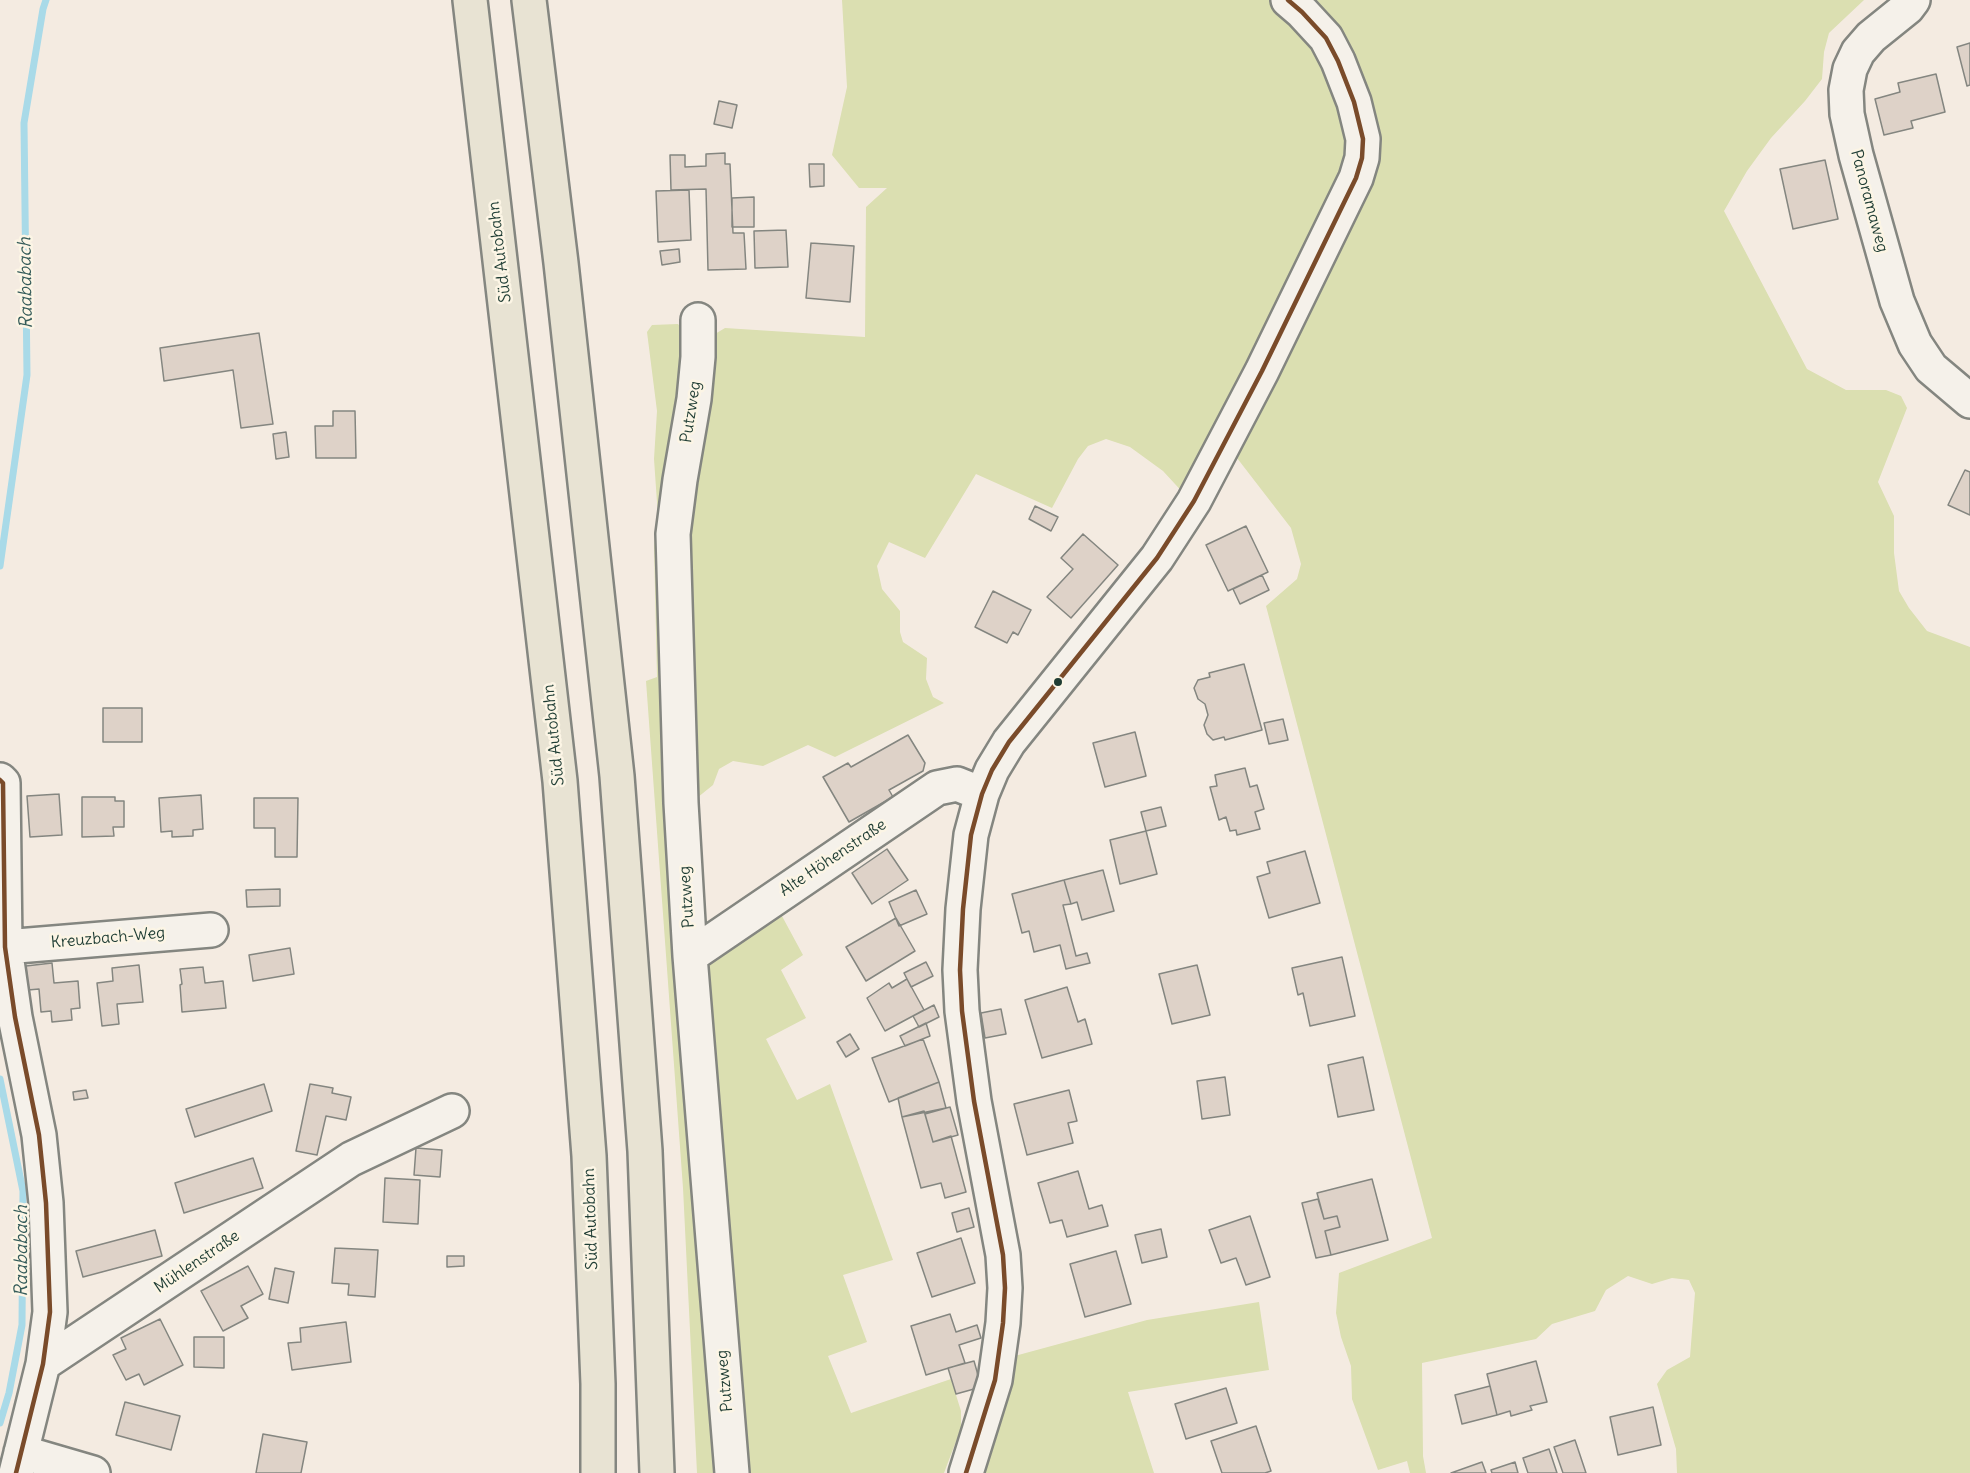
<!DOCTYPE html>
<meta charset="utf-8">
<style>
body{margin:0}
canvas{display:block;background:#f4ebe1}
</style>
<canvas width="1970" height="1473"></canvas>
<script>
const ctx = document.querySelector('canvas').getContext('2d');
ctx.lineJoin = 'round';
function fill(path, color) {
  ctx.fillStyle = color;
  ctx.fill(path, 'evenodd');
}
function toPath(rows) {
  const path = new Path2D();
  for (const r of rows) {
    path.moveTo(r[0], r[1]);
    for (let i = 2; i < r.length; i += 2) path.lineTo(r[i], r[i + 1]);
  }
  return path;
}
function strokePath(path, color, width, dash) {
  ctx.strokeStyle = color;
  ctx.lineWidth = width;
  ctx.lineCap = dash ? 'butt' : 'round';
  ctx.setLineDash(dash || []);
  ctx.stroke(path);
}
function write(font, color, halo, rows, align = 'center') {
  ctx.font = font + ' Delius,sans-serif';
  ctx.lineWidth = 5;
  ctx.setLineDash([]);
  ctx.textBaseline = 'middle';
  ctx.strokeStyle = halo;
  ctx.fillStyle = color;
  for (const [text, x, y, turn = 0] of rows) {
    ctx.save();
    ctx.translate(x, y);
    ctx.rotate((+turn || 0) * Math.PI / 180);
    ctx.textAlign = isNaN(turn) ? turn : align;
    if (halo) ctx.strokeText(text, 0, 0);
    ctx.fillText(text, 0, 0);
    ctx.restore();
  }
}
const green = toPath([
 [842,0,1275,0,1331,65,1353,157,1187,497,1163,471,1130,447,1106,439,1088,446,1078,459,1052,508,976,474,925,558,889,542,877,566,882,589,900,611,900,632,903,642,927,658,926,679,933,697,944,703,835,757,808,745,763,766,733,761,719,769,713,785,687,806,681,609,710,337,725,328,865,337,866,207,887,188,859,188,832,155,847,87],
 [1308,0,1864,0,1829,33,1824,52,1822,79,1805,101,1771,138,1747,171,1724,211,1807,369,1846,390,1886,390,1901,396,1907,408,1878,482,1894,516,1894,553,1899,591,1909,608,1927,631,1970,647,1970,1473,1677,1473,1676,1449,1657,1384,1667,1370,1690,1357,1695,1293,1689,1280,1672,1278,1652,1284,1628,1276,1606,1290,1595,1311,1552,1324,1536,1339,1422,1363,1423,1456,1426,1473,1410,1473,1407,1461,1378,1470,1352,1399,1351,1366,1341,1337,1336,1313,1339,1273,1432,1238,1266,606,1297,579,1301,564,1291,528,1237,458,1306,308,1367,183],
 [678,324,689,337,682,437,725,1473,697,1473,683,1188,646,681,657,677,654,546,658,517,654,459,657,411,647,332,652,325],
 [776,905,803,955,781,970,806,1018,766,1039,797,1100,830,1084,893,1260,843,1275,867,1342,828,1356,851,1413,951,1379,961,1411,961,1428,944,1473,739,1473,697,955],
 [1259,1302,1269,1370,1128,1392,1154,1473,973,1473,1011,1357,1147,1320]
]);
const stream = toPath([
 [0,566,27,375,24,123,43,9,46,0],
 [0,1079,23,1191,22,1325,9,1393,0,1423]
]);
const building = toPath([
 [1970,43,1970,85,1967,86,1957,47,1970,43],
 [1936,74,1945,112,1911,121,1913,128,1884,135,1875,99,1900,92,1898,83,1936,74],
 [719,101,737,105,732,128,714,124,719,101],
 [725,153,725,164,730,164,733,233,744,233,746,269,708,270,706,189,671,190,670,155,685,155,685,167,706,166,706,154,725,153],
 [1825,160,1838,219,1793,229,1780,169,1825,160],
 [809,164,824,164,824,186,810,187,809,164],
 [689,190,691,240,658,242,656,191,689,190],
 [754,197,754,227,732,227,732,198,754,197],
 [786,230,788,267,755,268,754,231,786,230],
 [811,243,854,246,850,302,806,298,811,243],
 [679,249,680,262,662,265,660,251,679,249],
 [259,333,273,424,241,428,233,370,164,381,160,348,259,333],
 [333,411,355,411,356,458,316,458,315,426,333,426,333,411],
 [286,432,289,457,276,459,273,434,286,432],
 [1965,470,1970,472,1970,515,1948,505,1965,470],
 [1035,506,1058,517,1051,531,1029,519,1035,506],
 [1246,526,1268,572,1228,591,1206,545,1246,526],
 [1083,534,1118,565,1071,618,1047,597,1073,569,1061,558,1083,534],
 [1262,575,1269,590,1240,604,1233,589,1262,575],
 [993,591,1031,610,1018,635,1013,632,1007,643,975,627,993,591],
 [1244,664,1262,730,1225,740,1224,737,1213,740,1207,734,1204,725,1208,715,1205,704,1198,699,1194,688,1198,680,1210,677,1209,673,1244,664],
 [103,708,142,708,142,742,103,742,103,708],
 [1283,719,1288,740,1269,744,1264,723,1283,719],
 [1135,732,1146,776,1105,787,1093,743,1135,732],
 [908,735,925,763,923,771,889,790,893,797,849,822,823,777,848,763,851,767,908,735],
 [1245,768,1250,787,1257,785,1264,809,1255,812,1260,829,1237,835,1236,830,1230,831,1226,817,1219,820,1210,787,1217,786,1215,775,1245,768],
 [59,794,62,835,30,837,27,796,59,794],
 [201,795,203,829,193,830,193,836,172,837,172,831,161,832,159,798,201,795],
 [82,797,115,797,115,801,124,801,124,827,113,827,114,836,82,837,82,797],
 [254,798,298,798,297,857,275,857,275,828,254,828,254,798],
 [1161,807,1166,826,1146,831,1141,812,1161,807],
 [1146,831,1157,874,1120,884,1110,840,1146,831],
 [887,849,908,880,872,904,852,873,887,849],
 [1305,851,1320,903,1269,918,1257,877,1270,873,1267,862,1305,851],
 [1103,870,1114,911,1082,920,1077,902,1071,904,1064,880,1103,870],
 [1064,880,1071,904,1063,905,1076,956,1087,953,1090,963,1066,969,1060,945,1034,952,1029,931,1022,933,1012,894,1064,880],
 [280,889,280,906,247,907,246,890,280,889],
 [916,890,927,914,899,926,889,902,916,890],
 [896,918,915,951,866,981,846,947,896,918],
 [290,948,294,974,253,981,249,955,290,948],
 [1342,957,1355,1016,1310,1026,1303,993,1298,995,1292,968,1342,957],
 [926,962,933,976,911,987,904,973,926,962],
 [52,963,54,983,78,981,80,1008,71,1009,72,1020,52,1022,51,1011,41,1012,39,989,28,990,26,966,52,963],
 [139,965,143,1002,117,1004,119,1024,102,1026,97,983,113,981,112,968,139,965],
 [1197,965,1210,1015,1172,1024,1159,974,1197,965],
 [203,967,205,983,223,981,226,1008,182,1012,180,985,182,984,180,969,203,967],
 [907,979,924,1010,885,1031,867,998,889,983,892,988,907,979],
 [1067,987,1078,1022,1085,1019,1092,1044,1042,1058,1025,1000,1067,987],
 [934,1005,939,1017,919,1027,913,1016,934,1005],
 [1001,1009,1006,1034,985,1038,981,1013,1001,1009],
 [926,1023,930,1036,905,1046,900,1036,926,1023],
 [850,1034,859,1049,846,1057,837,1042,850,1034],
 [923,1039,939,1082,889,1102,872,1058,923,1039],
 [1363,1057,1374,1110,1338,1117,1328,1065,1363,1057],
 [1225,1077,1230,1115,1202,1119,1197,1081,1225,1077],
 [939,1082,946,1108,902,1117,898,1098,939,1082],
 [264,1084,272,1111,195,1137,186,1109,264,1084],
 [310,1084,333,1088,332,1093,351,1097,346,1120,326,1116,317,1155,296,1151,310,1084],
 [86,1090,88,1098,74,1100,73,1092,86,1090],
 [1069,1090,1077,1121,1068,1123,1073,1143,1027,1155,1014,1104,1069,1090],
 [950,1107,958,1135,933,1142,925,1114,950,1107],
 [924,1111,933,1142,951,1136,966,1192,945,1198,941,1183,921,1188,902,1117,924,1111],
 [416,1148,442,1150,440,1177,414,1175,416,1148],
 [253,1158,263,1188,184,1213,175,1183,253,1158],
 [1078,1171,1089,1209,1102,1205,1108,1226,1067,1237,1062,1220,1050,1223,1038,1183,1078,1171],
 [385,1178,420,1180,418,1224,383,1222,385,1178],
 [1372,1179,1388,1240,1331,1255,1325,1231,1340,1227,1337,1216,1324,1219,1317,1193,1372,1179],
 [1318,1199,1324,1219,1337,1216,1340,1227,1325,1231,1331,1255,1316,1258,1302,1203,1318,1199],
 [969,1208,974,1227,957,1232,952,1213,969,1208],
 [1250,1216,1270,1277,1246,1285,1236,1258,1221,1263,1209,1230,1250,1216],
 [1161,1229,1167,1257,1142,1263,1135,1235,1161,1229],
 [155,1230,162,1256,83,1277,76,1251,155,1230],
 [961,1238,975,1283,932,1297,917,1253,961,1238],
 [335,1248,378,1250,375,1297,348,1295,349,1284,332,1283,335,1248],
 [1116,1251,1131,1304,1085,1317,1070,1264,1116,1251],
 [447,1256,464,1256,464,1266,447,1267,447,1256],
 [248,1266,263,1294,241,1306,248,1318,223,1331,201,1291,248,1266],
 [275,1268,294,1272,288,1303,269,1299,275,1268],
 [950,1314,956,1332,977,1325,981,1338,959,1345,965,1363,926,1375,911,1326,950,1314],
 [160,1319,183,1365,144,1385,139,1374,126,1380,113,1355,126,1349,121,1338,160,1319],
 [346,1322,351,1362,292,1370,288,1343,301,1342,300,1328,346,1322],
 [194,1337,224,1337,224,1368,194,1367,194,1337],
 [974,1361,978,1375,974,1389,956,1394,948,1368,974,1361],
 [1536,1361,1547,1402,1530,1406,1532,1410,1511,1416,1510,1411,1497,1415,1487,1374,1536,1361],
 [1490,1386,1497,1415,1462,1424,1455,1395,1490,1386],
 [1226,1388,1237,1423,1186,1439,1175,1404,1226,1388],
 [125,1402,180,1416,171,1450,116,1435,125,1402],
 [1653,1407,1661,1445,1618,1455,1610,1417,1653,1407],
 [1256,1426,1271,1471,1265,1473,1222,1473,1211,1441,1256,1426],
 [263,1434,307,1442,301,1473,256,1473,263,1434],
 [1575,1440,1586,1473,1563,1473,1554,1447,1575,1440],
 [1549,1449,1557,1473,1528,1473,1523,1458,1549,1449],
 [1482,1462,1486,1473,1451,1473,1482,1462],
 [1515,1462,1518,1473,1492,1473,1491,1470,1515,1462]
]);
const minor = toPath([
 [1913,0,1907,8,1871,37,1858,52,1850,69,1846,90,1847,114,1856,155,1897,301,1915,344,1931,368,1970,401],
 [698,320,698,357,694,399,680,480,673,534,681,803,690,956,732,1473],
 [0,780,3,783,5,947,15,1017,39,1135,46,1203,50,1312,43,1364,16,1473],
 [5,947,211,930],
 [690,956,937,788,957,784,982,794],
 [43,1364,351,1159,452,1111],
 [21,1452,93,1473],
 [966,1473,995,1380,1003,1323,1005,1288,1003,1255,974,1101,962,1011,960,970,963,909,971,835,982,794,992,770,1009,742,1157,558,1194,501,1262,371,1356,178,1362,158,1363,139,1354,102,1338,61,1326,38,1302,12,1288,0]
]);
const highway = toPath([
 [470,0,560,781,589,1156,598,1384,598,1473],
 [529,0,561,263,617,776,645,1151,657,1473]
]);
const bus1 = toPath([
 [0,780,3,783,5,947,15,1017,39,1135,46,1203,50,1312,43,1364,16,1473],
 [966,1473,995,1380,1003,1323,1005,1288,1003,1255,974,1101,962,1011,960,970,963,909,971,835,982,794,992,770,1009,742,1157,558,1194,501,1262,371,1356,178,1362,158,1363,139,1354,102,1338,61,1326,38,1302,12,1288,0]
]);
const markers = [
 [1058,682,5,"#1f3d34"]
];
const streetNames = [
 ["Panoramaweg",1869,201,75],
 ["Süd Autobahn",500,252,-97],
 ["Putzweg",691,412,-81],
 ["Süd Autobahn",554,735,-96],
 ["Alte Höhenstraße",833,858,-34],
 ["Putzweg",687,897,-94],
 ["Kreuzbach-Weg",108,938,-5],
 ["Süd Autobahn",591,1219,-92],
 ["Mühlenstraße",197,1262,-34],
 ["Putzweg",725,1381,-95]
];
const waterNames = [
 ["Raababach",26,283,-91],
 ["Raababach",22,1251,-90]
];
fill(green, '#dbdfb1');
strokePath(stream, '#a9dae8', 7);
fill(building, '#ded2c8');
strokePath(building, '#848680', 1.5);
strokePath(minor, '#848680', 38);
strokePath(highway, '#848680', 38);
strokePath(minor, '#f5f1ea', 33);
strokePath(highway, '#e8e3d3', 33);
strokePath(bus1, '#7a4b2a', 4.5);
for (const [x, y, r, color] of markers) {
  const dot = new Path2D();
  dot.arc(x, y, r, 0, 2 * Math.PI);
  ctx.fillStyle = color;
  ctx.fill(dot);
  strokePath(dot, '#fcf5e5', 2);
}
write('16px', '#1f3d34', '#fcf5e5', streetNames);
write('italic 18px', '#345b59', '#fcf5e5', waterNames);
</script>
